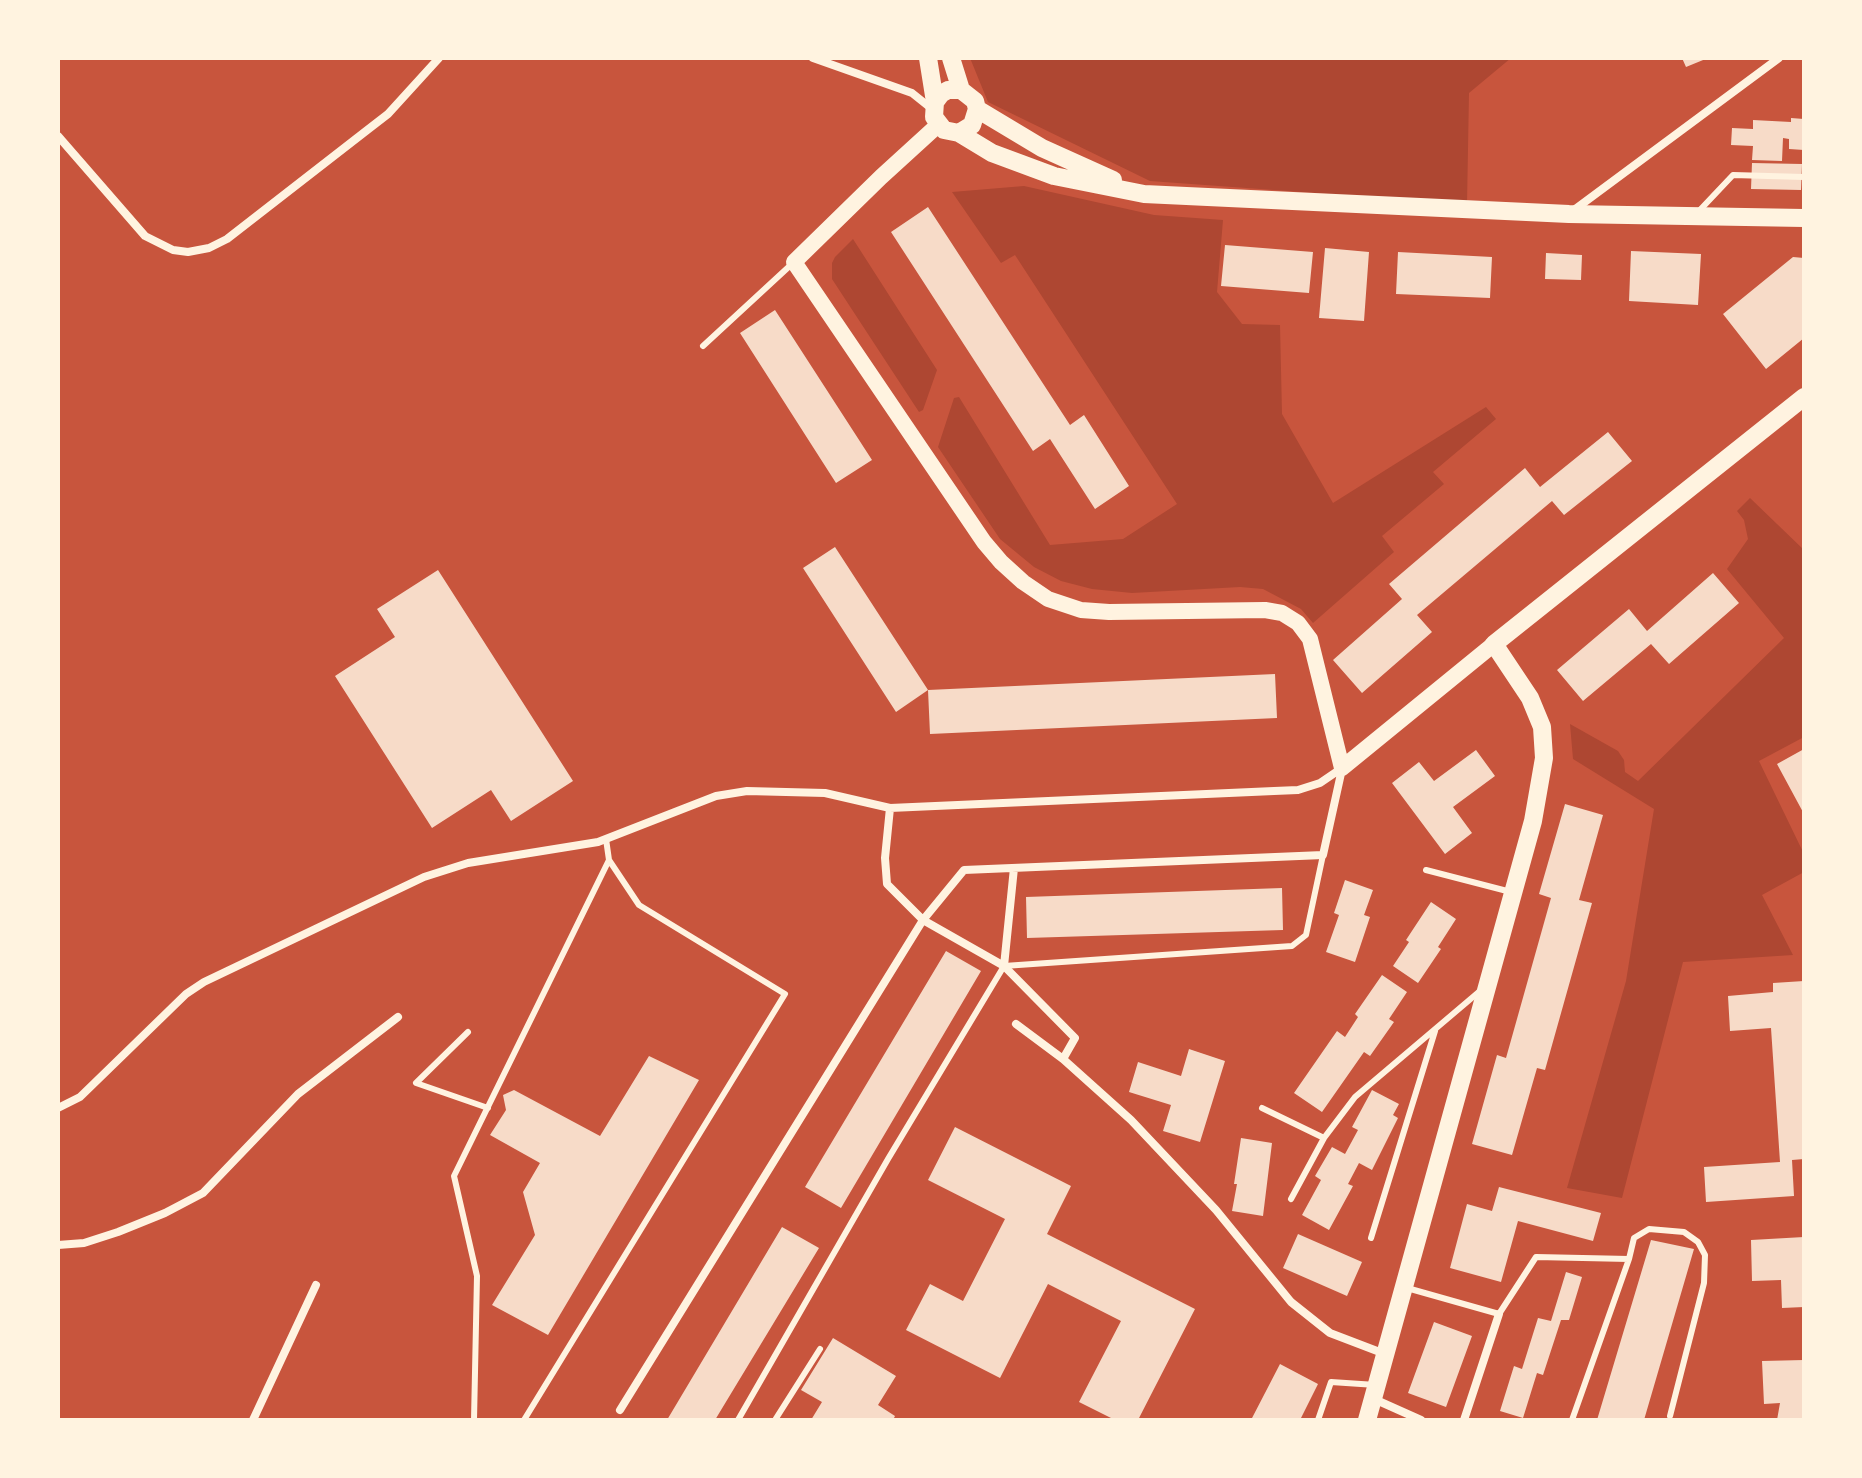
<!DOCTYPE html>
<style>
body{margin:0}
#map{position:relative;width:1862px;height:1478px;overflow:hidden;background:#c8553d;font-family:"Source Serif 4",serif}
canvas{display:block}
.frame{position:absolute;inset:0;border:60px solid #fff3e0;pointer-events:none}
</style>
<div id="map">
<canvas width="1862" height="1478"></canvas>
<div class="frame"></div>
</div>
<script>
const ctx = document.querySelector('canvas').getContext('2d');
ctx.lineJoin = 'round';
function fill(path, color) {
  ctx.fillStyle = color;
  ctx.fill(path, 'evenodd');
}
function toPath(rows) {
  const path = new Path2D();
  for (const r of rows) {
    path.moveTo(r[0], r[1]);
    for (let i = 2; i < r.length; i += 2) path.lineTo(r[i], r[i + 1]);
  }
  return path;
}
function strokePath(path, color, width, dash) {
  ctx.strokeStyle = color;
  ctx.lineWidth = width;
  ctx.lineCap = dash ? 'butt' : 'round';
  ctx.setLineDash(dash || []);
  ctx.stroke(path);
}
const green = toPath([
 [970,58,1511,58,1469,93,1467,204,1150,181,988,102],
 [1024,186,1154,215,1223,220,1217,292,1242,324,1280,325,1282,414,1333,503,1486,407,1496,419,1433,472,1444,484,1382,536,1394,552,1313,623,1301,609,1263,589,1240,587,1132,593,1092,589,1061,581,1034,567,1000,539,938,447,954,398,959,397,1050,545,1123,539,1177,504,1015,255,1001,263,952,192],
 [853,239,937,370,923,410,919,412,832,279,832,263,835,257],
 [1750,498,1804,550,1804,737,1759,761,1804,854,1804,872,1762,895,1793,955,1683,962,1622,1198,1567,1188,1626,981,1654,809,1573,759,1570,724,1618,751,1624,760,1625,772,1638,781,1784,638,1727,569,1748,539,1744,520,1737,511]
]);
const building = toPath([
 [1682,58,1708,58,1686,67],
 [1791,118,1804,119,1804,150,1789,149,1789,139,1783,138,1782,161,1752,160,1753,146,1731,145,1732,128,1753,129,1753,120,1791,122],
 [1752,163,1802,164,1801,190,1751,189],
 [928,207,1070,425,1084,415,1129,486,1095,509,1050,439,1033,451,891,232],
 [1225,245,1313,252,1309,293,1221,286],
 [1325,248,1369,252,1364,321,1319,318],
 [1631,251,1701,254,1698,305,1629,301],
 [1398,252,1492,257,1490,298,1396,294],
 [1546,253,1582,255,1581,280,1545,279],
 [1793,257,1804,258,1804,338,1766,369,1723,314],
 [775,310,872,460,836,483,740,333],
 [1608,432,1632,461,1564,515,1552,501,1417,615,1432,632,1362,693,1333,660,1402,599,1389,584,1525,468,1540,487],
 [835,547,928,690,1275,674,1277,718,930,734,928,690,896,712,803,568],
 [438,570,573,781,511,821,491,790,432,828,335,676,395,637,377,609],
 [1713,573,1739,603,1669,664,1651,644,1583,701,1557,670,1629,609,1647,631],
 [1804,749,1804,814,1777,764],
 [1476,750,1495,776,1453,807,1472,833,1445,854,1392,783,1419,762,1434,781],
 [1565,804,1603,815,1579,900,1592,903,1545,1070,1537,1068,1512,1155,1472,1144,1497,1055,1506,1058,1551,898,1539,894],
 [1345,880,1373,890,1364,915,1370,917,1355,962,1326,952,1339,915,1334,913],
 [1282,888,1283,930,1027,938,1026,897],
 [1431,902,1456,919,1438,947,1441,949,1418,983,1393,966,1409,942,1406,940],
 [946,951,981,971,841,1208,805,1187],
 [1382,975,1407,992,1389,1019,1394,1022,1370,1056,1364,1052,1322,1112,1294,1093,1337,1031,1345,1037,1358,1017,1355,1014],
 [1804,981,1804,1159,1792,1160,1794,1196,1706,1202,1704,1167,1780,1162,1771,1028,1730,1031,1728,996,1773,992,1773,983],
 [1189,1049,1225,1061,1200,1142,1163,1131,1171,1105,1129,1092,1138,1062,1181,1076],
 [649,1056,699,1080,548,1335,492,1305,535,1235,523,1192,540,1163,490,1135,506,1110,503,1095,514,1090,600,1136],
 [1372,1090,1399,1104,1393,1115,1398,1118,1372,1170,1359,1163,1348,1184,1353,1186,1329,1230,1302,1215,1321,1180,1315,1176,1332,1147,1345,1154,1358,1130,1352,1127],
 [955,1127,1071,1186,1047,1234,1195,1309,1138,1420,1115,1420,1079,1402,1121,1321,1048,1284,1000,1378,906,1330,930,1284,963,1301,1005,1219,928,1180],
 [1241,1138,1272,1143,1263,1216,1232,1211,1237,1184,1234,1184],
 [1499,1187,1601,1213,1593,1241,1518,1221,1501,1282,1450,1268,1467,1204,1492,1211],
 [782,1227,819,1248,715,1420,667,1420],
 [1298,1234,1362,1262,1347,1296,1283,1268],
 [1804,1237,1804,1307,1782,1308,1781,1280,1752,1281,1751,1240],
 [1651,1240,1694,1249,1644,1420,1597,1420],
 [1566,1272,1582,1277,1569,1320,1561,1320,1543,1375,1537,1373,1523,1418,1500,1411,1514,1366,1522,1369,1538,1318,1551,1321],
 [1434,1322,1472,1336,1446,1407,1408,1393],
 [833,1338,896,1376,878,1405,895,1416,893,1420,811,1420,822,1402,801,1390],
 [1804,1360,1804,1420,1777,1420,1780,1403,1764,1404,1762,1361],
 [1280,1364,1318,1384,1300,1420,1251,1420]
]);
const service = toPath([
 [1699,211,1733,175,1804,177],
 [703,346,794,262],
 [1426,870,1511,892],
 [468,1032,416,1083,488,1108],
 [1262,1108,1324,1138],
 [1291,1199,1324,1138,1355,1097,1480,991],
 [1371,1238,1435,1031],
 [1407,1288,1499,1314,1536,1257,1629,1259,1634,1238,1649,1229,1684,1232,1698,1242,1705,1255,1704,1283,1670,1416],
 [474,1420,477,1276,454,1176,609,860],
 [524,1420,785,994,639,905,609,860,606,839],
 [738,1420,888,1159,1004,966,1292,946,1306,935,1323,855],
 [775,1420,820,1349],
 [1318,1420,1331,1382,1376,1385],
 [1572,1420,1629,1259]
]);
const minor = toPath([
 [813,58,912,93,932,109],
 [58,136,145,236,173,250,188,252,209,248,227,239,366,131,388,114,439,58],
 [1574,210,1779,58],
 [1014,868,1004,966,1075,1038,1063,1059,1131,1120,1216,1210,1291,1302,1330,1333,1385,1354],
 [1004,966,923,920,964,870,1323,855,1342,769],
 [1016,1024,1063,1059],
 [58,1108,80,1097,186,994,204,982,424,877,468,863,598,842,716,796,747,791,825,793,890,808,1274,791,1298,790,1320,783,1342,768],
 [58,1245,84,1243,118,1232,165,1213,203,1193,298,1094,398,1017],
 [1374,1399,1421,1420],
 [620,1410,923,920,887,884,885,858,890,808],
 [253,1420,316,1285],
 [1464,1420,1499,1314]
]);
const secondary = toPath([
 [938,125,881,177,794,262,984,542,1001,562,1023,582,1048,599,1081,610,1109,612,1265,610,1282,613,1298,623,1310,639,1342,768,1494,644]
]);
const primary = toPath([
 [928,58,935,102],
 [951,58,961,90],
 [977,109,972,125,959,133,944,130,934,117,935,102,941,94,948,90,961,90,975,101,977,109,1042,148,1113,180],
 [959,133,992,153,1054,176,1144,194,1569,214,1804,218],
 [1367,1420,1533,821,1544,758,1542,727,1530,698,1494,644,1804,397]
]);
fill(green, '#ae4732');
fill(building, '#f7dbc8');
strokePath(service, '#fff3e0', 6);
strokePath(minor, '#fff3e0', 8);
strokePath(secondary, '#fff3e0', 16);
strokePath(primary, '#fff3e0', 18);
</script>
